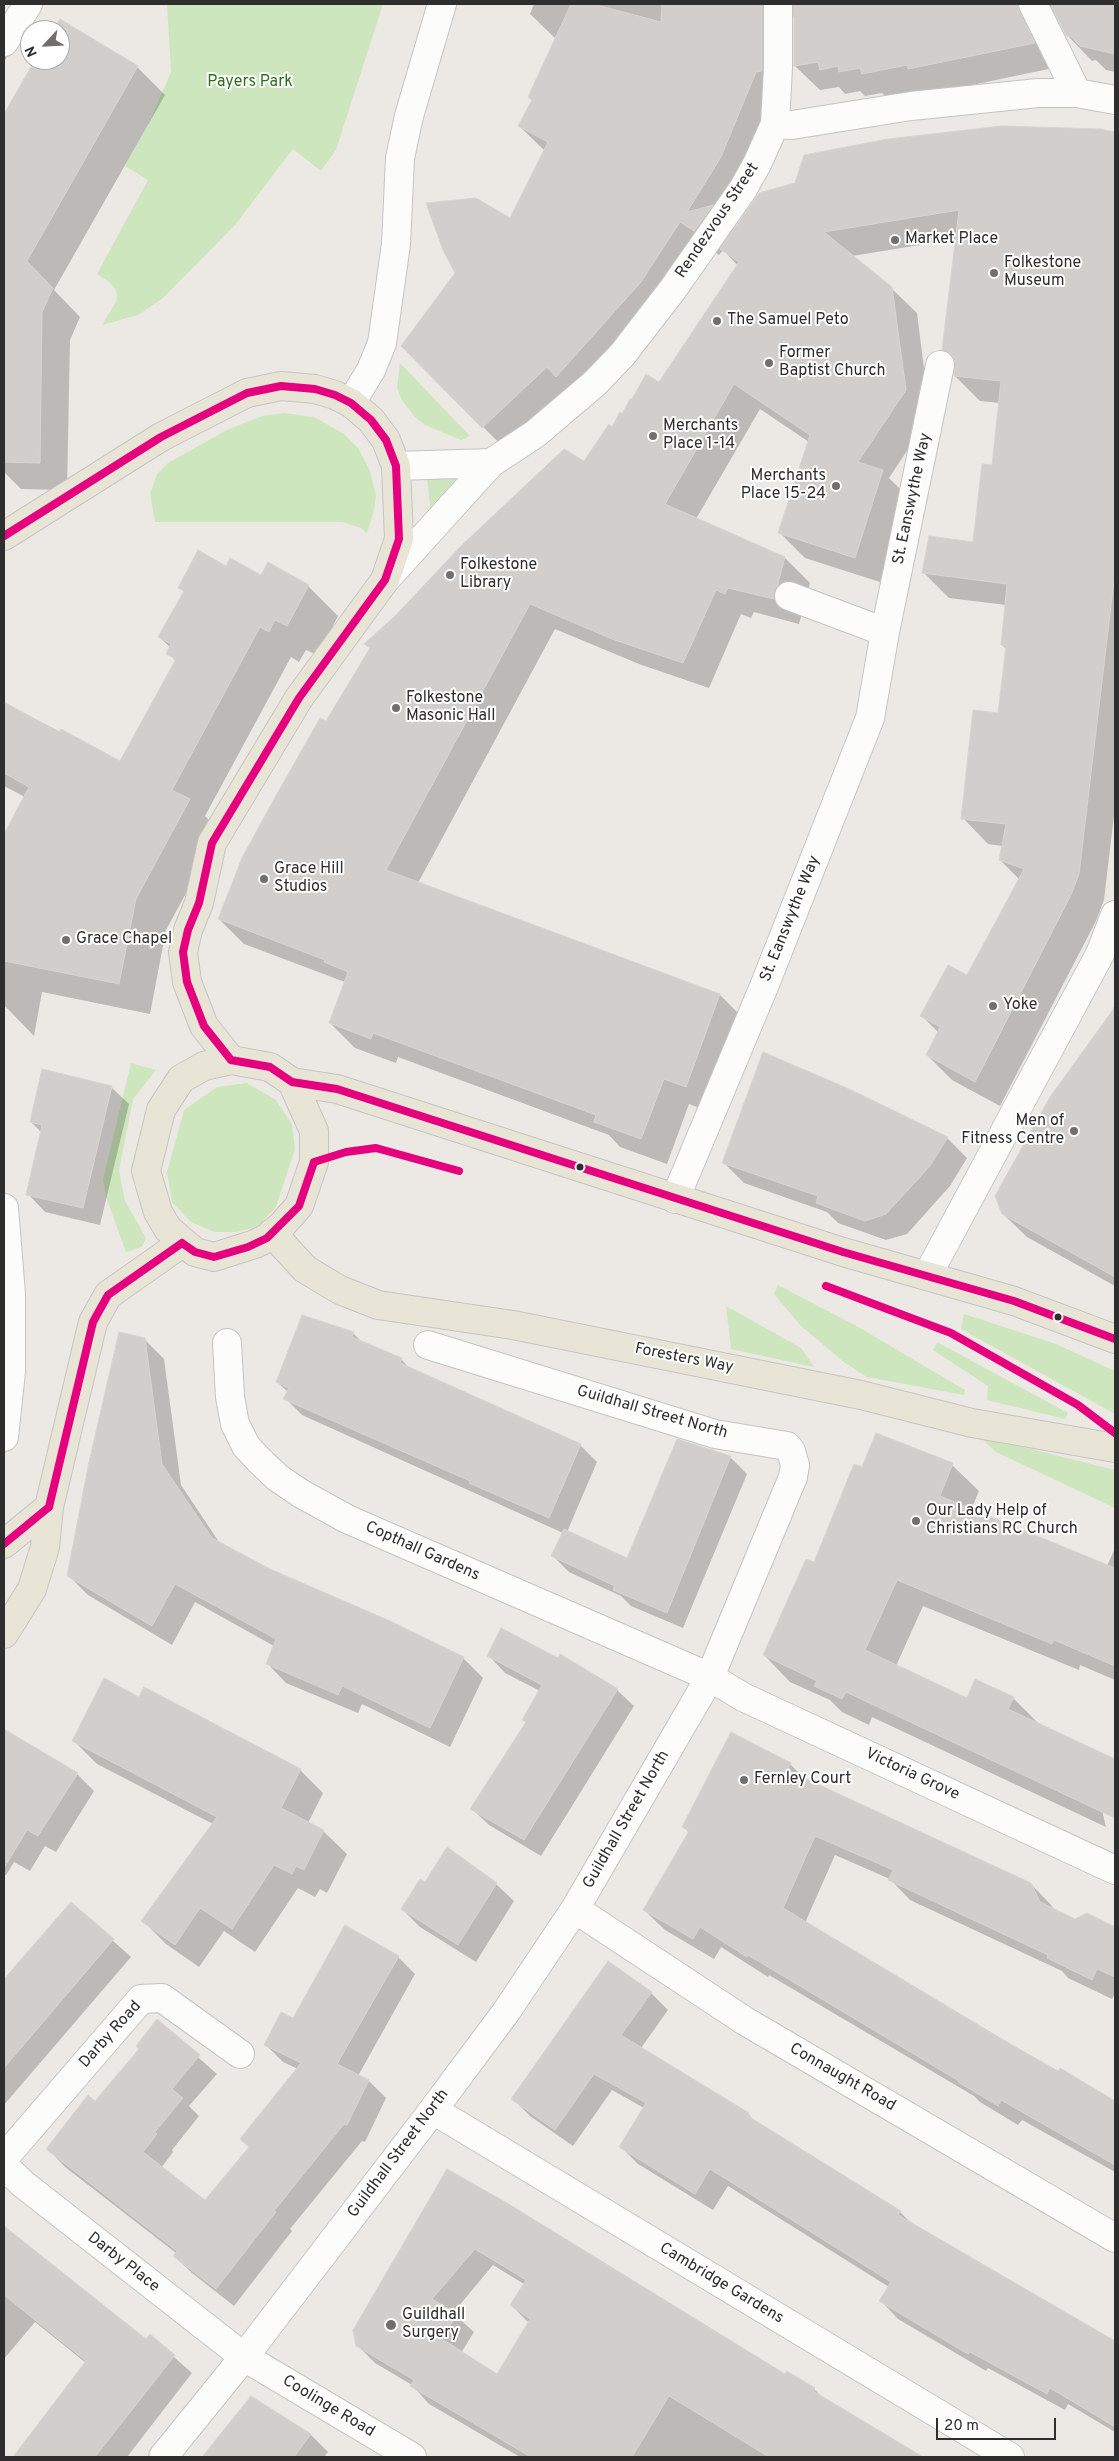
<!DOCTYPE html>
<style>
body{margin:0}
#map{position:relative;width:1119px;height:2461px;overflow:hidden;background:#ece8e4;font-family:Overpass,sans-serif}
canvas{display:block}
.frame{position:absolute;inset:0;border:5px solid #2e2e2e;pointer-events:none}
.north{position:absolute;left:20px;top:20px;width:50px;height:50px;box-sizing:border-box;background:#fff;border:1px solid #ababab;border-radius:50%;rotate:245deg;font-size:14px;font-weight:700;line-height:20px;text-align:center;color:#2e2e2e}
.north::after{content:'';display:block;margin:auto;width:18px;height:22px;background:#706f6e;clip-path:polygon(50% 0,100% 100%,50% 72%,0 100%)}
.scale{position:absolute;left:936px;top:2418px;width:120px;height:22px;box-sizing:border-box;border:2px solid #2e2e2e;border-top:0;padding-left:6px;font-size:15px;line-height:18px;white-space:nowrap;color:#2e2e2e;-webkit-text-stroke:4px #fff;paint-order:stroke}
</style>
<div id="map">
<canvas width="1119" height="2461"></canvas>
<div class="frame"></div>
<div class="north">N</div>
<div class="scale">20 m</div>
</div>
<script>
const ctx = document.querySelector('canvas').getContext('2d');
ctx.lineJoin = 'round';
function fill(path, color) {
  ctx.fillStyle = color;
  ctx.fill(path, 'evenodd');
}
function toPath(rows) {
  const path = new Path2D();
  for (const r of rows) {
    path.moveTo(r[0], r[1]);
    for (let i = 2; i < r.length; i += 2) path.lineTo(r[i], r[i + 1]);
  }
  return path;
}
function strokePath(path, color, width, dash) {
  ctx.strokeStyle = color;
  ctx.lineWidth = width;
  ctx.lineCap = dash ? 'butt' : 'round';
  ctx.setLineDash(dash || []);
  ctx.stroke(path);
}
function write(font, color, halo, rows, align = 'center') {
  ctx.font = font + ' Overpass,sans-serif';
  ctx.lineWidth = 4;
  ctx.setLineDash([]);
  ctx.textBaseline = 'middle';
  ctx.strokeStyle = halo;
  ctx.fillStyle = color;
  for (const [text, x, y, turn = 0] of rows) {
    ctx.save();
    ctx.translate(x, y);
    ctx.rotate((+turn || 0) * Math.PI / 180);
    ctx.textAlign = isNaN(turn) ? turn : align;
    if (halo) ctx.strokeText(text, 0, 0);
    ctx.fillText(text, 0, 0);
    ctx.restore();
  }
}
const green = toPath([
 [167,4,383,4,336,150,321,171,293,149,235,225,163,298,138,315,102,325,116,302,117,295,115,288,109,282,97,274,148,180,125,166,147,127,171,72],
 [400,363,470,436,461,440,425,425,415,417,402,400,397,388],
 [284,413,314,417,344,434,358,448,370,471,376,496,374,510,367,533,361,528,342,522,155,522,150,494,157,474,168,463,227,430,262,416],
 [469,473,431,514,427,478],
 [131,1063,156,1070,133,1099,119,1170,125,1201,146,1238,142,1247,126,1252,106,1197,103,1179],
 [247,1083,276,1100,292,1124,295,1149,276,1207,257,1227,237,1232,214,1232,191,1222,172,1202,167,1172,184,1110,217,1087],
 [778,1285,860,1328,965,1390,964,1395,867,1377,845,1363,800,1325,774,1294],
 [726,1306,801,1348,814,1367,731,1349],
 [964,1314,1056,1344,1115,1371,1115,1414,961,1329],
 [937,1342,1068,1413,1065,1419,987,1400,988,1386,933,1350],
 [979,1436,1115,1470,1115,1508,996,1452]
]);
const shadow = toPath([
 [534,4,584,4,596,11,597,4,904,4,905,10,906,4,1115,4,1115,72,1106,70,1096,60,1092,61,1068,36,1056,13,1051,15,1058,67,934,93,931,90,888,98,882,93,865,96,860,91,845,94,839,87,820,90,795,66,794,16,789,21,786,96,723,217,735,229,1101,130,1115,133,1115,807,1104,900,1096,921,1000,1106,952,1080,927,1055,939,1033,922,1016,968,977,1020,880,1000,860,1003,846,988,844,963,818,999,714,1006,649,1002,645,1006,605,949,598,924,573,974,543,993,467,1000,403,980,401,955,376,956,361,944,349,957,239,852,256,891,288,917,313,930,416,889,478,908,497,880,582,805,558,779,532,809,442,760,409,696,519,785,558,810,583,799,624,754,612,751,618,741,614,709,688,639,664,555,629,418,883,720,995,745,1020,711,1112,689,1104,667,1164,620,1147,609,1135,398,1057,396,1063,355,1048,330,1023,345,982,244,944,219,919,327,723,371,649,366,644,585,463,622,415,659,383,738,266,723,250,719,255,706,246,666,307,507,451,403,346,511,220,545,151,519,126,533,100,556,39,530,14],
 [60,21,137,67,165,95,54,290,80,317,70,340,67,490,21,489,4,472,4,116,37,60,60,60,60,30,54,30],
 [4,49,9,54,4,62],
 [226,567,262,577,308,586,338,616,318,655,306,650,299,662,291,657,205,816,220,831,166,930,150,1014,42,992,34,1036,4,1005,4,836,25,797,4,786,4,703,121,763,176,661,168,653,171,648,159,637,185,593,180,588],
 [1115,1005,1115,1286,1027,1237,1003,1214],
 [111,1087,129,1104,100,1225,45,1212,28,1194,42,1133,31,1122],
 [947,1138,967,1158,950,1186,907,1234,886,1240,838,1223,827,1212,744,1183,724,1163],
 [353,1333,363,1343,401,1359,410,1369,580,1445,597,1462,567,1532,627,1560,678,1440,731,1458,747,1474,683,1628,631,1606,621,1596,569,1572,553,1556,563,1533,302,1415,285,1398,288,1392,277,1382],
 [145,1340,164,1359,181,1485,221,1545,269,1570,390,1622,463,1658,483,1678,450,1747,362,1704,358,1713,286,1683,267,1663,274,1646,195,1602,172,1645,88,1595,68,1575],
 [876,1434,952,1465,979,1491,971,1510,1107,1566,1115,1548,1115,1680,1080,1665,1079,1670,923,1606,896,1666,968,1699,1013,1698,1039,1724,1115,1760,1115,1796,1100,1801,1106,1827,872,1717,869,1725,842,1712,830,1700,790,1682,764,1655,815,1564,863,1469],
 [489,1656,617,1690,634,1706,541,1856,489,1825,472,1809,527,1723,540,1691,505,1673],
 [140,1698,300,1770,323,1793,308,1823,323,1831,347,1854,327,1893,320,1889,315,1897,298,1888,255,1952,224,1931,199,1967,166,1944,143,1921,213,1824,97,1764,74,1741],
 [4,1730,77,1774,94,1791,56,1852,45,1846,30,1871,14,1862,6,1875,4,1874],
 [790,1764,806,1780,1031,1884,1051,1905,1054,1910,1075,1921,1087,1914,1115,1928,1115,1993,1112,1999,1068,1978,1062,1971,910,1900,890,1879,835,1855,805,1923,1059,2073,1060,2070,1115,2102,1115,2172,1022,2120,1018,2125,980,2102,974,2096,769,1975,768,1977,721,1947,714,1959,665,1930,644,1910,689,1833,684,1827],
 [425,1884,496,1884,514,1901,476,1962,420,1927,402,1909],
 [71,1903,131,1957,4,2105,4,1981],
 [398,1957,415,1974,358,2076,369,2081,386,2098,365,2142,362,2141,290,2229,292,2231,234,2306,192,2273,174,2256,176,2253,65,2167,48,2149,96,2102,141,2049,157,2021,217,2074,189,2106,199,2116,172,2150,173,2152,161,2168,206,2202,250,2148,298,2069,283,2062,266,2045,293,2020],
 [651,1993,668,2010,641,2048,748,2114,758,2124,900,2212,912,2224,1115,2342,1115,2432,1068,2404,1065,2410,988,2368,986,2371,898,2319,881,2301,889,2287,728,2186,713,2210,638,2164,621,2147,644,2108,612,2090,573,2146,530,2116,513,2099],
 [447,2171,786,2376,814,2389,826,2401,920,2457,520,2457,429,2404,412,2385,375,2363,357,2345],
 [493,2265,524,2284,511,2305,529,2323,498,2375,461,2353,474,2332,453,2313],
 [4,2228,146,2340,150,2336,192,2373,127,2457,15,2457,86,2363,35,2322,4,2359],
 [252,2398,311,2435,328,2452,324,2457,203,2457]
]);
const building = toPath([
 [571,4,593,4,661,22,662,4,762,4,762,71,756,72,721,157,687,212,713,205,694,231,680,222,641,282,556,377,547,367,482,428,401,346,455,273,443,250,426,203,476,198,510,218,548,142,518,126,532,100,528,97,571,4],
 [794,4,1017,4,1035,43,908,69,907,65,862,74,860,68,839,72,838,66,820,70,818,62,794,66,794,4],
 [1050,4,1115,4,1115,54,1080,46,1070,36,1067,37,1050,4],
 [60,19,138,66,27,261,53,288,42,312,40,463,4,462,4,114,35,60,60,60,60,30,53,30,60,19],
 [1002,126,1101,129,1115,132,1115,572,1079,874,1071,895,975,1082,926,1055,940,1027,920,1016,948,965,967,975,1024,869,999,860,1006,824,961,819,973,710,998,713,1006,646,1001,645,1007,584,922,573,929,536,973,542,982,464,992,465,1001,381,954,376,955,360,950,353,942,350,959,210,824,232,892,287,906,390,858,462,883,470,855,558,778,533,810,435,734,384,665,504,785,557,774,599,728,588,725,594,716,590,683,663,612,639,530,604,386,870,720,994,686,1087,664,1079,641,1139,594,1122,596,1115,373,1033,371,1039,329,1023,348,972,324,962,325,960,218,919,242,858,273,801,320,718,326,721,370,648,364,644,395,616,461,546,564,449,584,461,609,424,612,427,620,412,622,414,630,399,632,399,646,374,659,382,739,262,720,249,759,193,795,183,804,155,888,139,1002,126],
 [198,550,226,566,230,558,261,575,268,562,309,585,287,626,275,620,269,632,260,627,172,790,190,799,136,899,119,984,4,961,4,834,29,787,4,773,4,702,59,732,61,729,120,761,176,659,166,654,171,644,158,637,184,591,178,588,198,550],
 [1115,1007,1115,1277,1002,1214,995,1196,1050,1097,1115,1007],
 [763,1052,847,1088,948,1137,930,1166,886,1214,865,1221,816,1203,818,1196,722,1163,763,1052],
 [42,1069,112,1086,83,1208,26,1195,42,1125,30,1122,42,1069],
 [302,1315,354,1332,352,1337,402,1358,400,1363,581,1444,549,1518,469,1483,470,1481,283,1399,289,1388,276,1382,302,1315],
 [119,1332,145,1338,162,1464,212,1538,270,1569,390,1621,464,1657,430,1728,342,1686,338,1695,266,1664,276,1639,175,1584,152,1626,67,1576,89,1462,119,1332],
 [876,1433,953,1463,940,1496,1115,1568,1115,1666,1054,1640,1052,1644,897,1580,865,1650,967,1698,975,1679,1014,1697,1008,1709,1115,1759,1115,1818,846,1692,842,1699,814,1686,817,1681,763,1655,806,1559,814,1562,854,1464,862,1467,876,1433],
 [677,1439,731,1456,667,1613,613,1590,615,1586,551,1556,564,1529,627,1558,677,1439],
 [501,1628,558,1658,560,1654,618,1689,524,1840,470,1809,526,1722,522,1720,542,1685,487,1656,501,1628],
 [104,1678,139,1697,144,1687,301,1769,281,1808,324,1830,304,1870,296,1866,292,1874,274,1865,232,1929,200,1908,175,1945,141,1921,217,1817,72,1741,104,1678],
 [4,1729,78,1773,38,1836,27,1830,4,1868,4,1729],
 [731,1732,791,1763,787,1770,1031,1883,1040,1902,1075,1919,1087,1913,1115,1927,1115,1977,1097,1969,1092,1980,1047,1958,1048,1955,888,1880,893,1870,815,1836,783,1908,1007,2042,1058,2071,1060,2068,1115,2101,1115,2165,1001,2100,998,2106,958,2082,959,2081,748,1955,747,1957,700,1927,693,1939,643,1910,689,1831,682,1827,731,1732],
 [447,1847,497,1883,458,1945,401,1909,420,1879,425,1882,447,1847],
 [71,1902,114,1939,4,2068,4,1979,71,1902],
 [345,1925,399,1956,337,2064,369,2080,347,2125,344,2124,274,2211,276,2212,216,2289,173,2256,177,2251,46,2149,88,2095,95,2101,139,2049,136,2046,157,2019,200,2055,172,2089,183,2098,155,2132,157,2134,143,2152,205,2200,249,2147,240,2139,301,2063,264,2045,281,2012,293,2018,345,1925],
 [608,1961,652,1992,621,2035,749,2113,748,2116,901,2211,898,2215,1115,2341,1115,2427,1050,2388,1047,2394,970,2352,968,2354,879,2301,891,2282,710,2169,695,2194,619,2147,646,2103,594,2074,555,2130,511,2099,608,1961],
 [447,2169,507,2203,785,2374,787,2371,815,2388,813,2391,923,2457,769,2457,669,2396,632,2457,531,2457,410,2386,414,2380,356,2346,353,2330,447,2169],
 [475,2249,526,2280,510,2305,530,2319,497,2374,442,2339,457,2314,432,2299,475,2249],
 [4,2226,146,2339,150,2334,175,2355,95,2457,13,2457,86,2361,4,2295,4,2226],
 [251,2396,311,2434,294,2457,202,2457,251,2396]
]);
const minor = toPath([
 [1033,4,1077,93],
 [4,42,28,4],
 [775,124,792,125,911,106,1038,93,1077,93,1115,100],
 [351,403,371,370,382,343,396,244,400,158,409,116,442,4],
 [396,466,491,463],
 [385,580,491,463,535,434,594,384,622,355,673,289,743,189,757,164,775,124,778,68,778,4],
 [789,596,885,632],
 [675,1199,765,984,870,718,885,632,940,365],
 [4,1208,11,1294,11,1372,4,1437],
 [927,1276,1100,954,1115,915],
 [227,1343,230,1397,235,1424,246,1446,259,1460,278,1478,300,1493,347,1519,710,1677,743,1697,1115,1870],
 [575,1909,745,2021,1115,2238],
 [433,2110,1010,2457],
 [4,2158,141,1999,162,1998,240,2054],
 [4,2166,23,2184,244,2357,412,2457],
 [163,2457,244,2357,433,2110,506,2012,575,1909,710,1677,793,1477,795,1465,791,1451,787,1446,715,1434,428,1345]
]);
const major = toPath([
 [4,536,161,437,247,393,281,386,315,389,335,395,351,403,371,420,386,440,396,466,399,539,385,580,299,698,212,843,199,903,188,930,183,952,187,982,204,1026,231,1060],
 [231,1060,270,1067,292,1082,314,1131,314,1162,299,1206,282,1225,267,1238,255,1244,214,1257,195,1252,168,1229,158,1212,146,1171,161,1110,181,1079,204,1066,231,1060],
 [292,1082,337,1089,843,1252,1014,1301,1115,1339],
 [272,1233,305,1269,340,1290,378,1305,513,1325,861,1395,972,1423,1115,1448],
 [4,1544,49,1507],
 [4,1634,32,1589,45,1547,49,1507,93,1322,108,1295,182,1243]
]);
const bus1 = toPath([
 [4,536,161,437,247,393,281,386,315,389,335,395,351,403,371,420,386,440,396,466,399,539,385,580,299,698,212,843,199,903,188,930,183,952,187,982,204,1026,231,1060],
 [231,1060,270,1067,292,1082,337,1089,843,1252,1014,1301,1115,1339],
 [314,1162,346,1152,376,1148,459,1171],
 [182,1243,195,1252,214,1257,248,1247,267,1238,299,1206,314,1162],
 [826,1286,951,1333,1078,1405,1115,1433],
 [49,1507,93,1322,108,1295,182,1243],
 [4,1544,49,1507]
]);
const markers = [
 [895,240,5,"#706f6e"],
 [994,273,5,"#706f6e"],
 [717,321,5,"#706f6e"],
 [769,363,5,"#706f6e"],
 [653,436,5,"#706f6e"],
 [836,486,5,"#706f6e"],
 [450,575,5,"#706f6e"],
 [396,708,5,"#706f6e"],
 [264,879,5,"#706f6e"],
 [66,940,5,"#706f6e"],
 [993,1006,5,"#706f6e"],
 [1074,1131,5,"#706f6e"],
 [580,1167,4.5,"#2e2e2e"],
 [1058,1317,4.5,"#2e2e2e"],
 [916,1521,5,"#706f6e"],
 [744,1780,5,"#706f6e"],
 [391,2325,6,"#706f6e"]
];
const parkNames = [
 ["Payers Park",250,83]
];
const streetNames = [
 ["Rendezvous Street",718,221,-56],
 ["St. Eanswythe Way",913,499,-78],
 ["St. Eanswythe Way",791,919,-68],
 ["Foresters Way",684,1359,11],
 ["Guildhall Street North",652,1413,16],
 ["Copthall Gardens",422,1552,24],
 ["Victoria Grove",912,1775,25],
 ["Guildhall Street North",627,1820,-60],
 ["Darby Road",111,2035,-48],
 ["Connaught Road",842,2078,30],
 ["Guildhall Street North",399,2154,-53],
 ["Darby Place",123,2263,38],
 ["Cambridge Gardens",721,2284,31],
 ["Coolinge Road",328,2407,31]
];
const poiNames = [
 ["Market Place",905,240],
 ["Folkestone",1004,264],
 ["Museum",1004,282],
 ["The Samuel Peto",727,321],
 ["Former",779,354],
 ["Baptist Church",779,372],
 ["Merchants",663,427],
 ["Place 1-14",663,445],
 ["Merchants",826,477,"right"],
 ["Place 15-24",826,495,"right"],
 ["Folkestone",460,566],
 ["Library",460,584],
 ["Folkestone",406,699],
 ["Masonic Hall",406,717],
 ["Grace Hill",274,870],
 ["Studios",274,888],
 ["Grace Chapel",76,940],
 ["Yoke",1003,1006],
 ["Men of",1064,1122,"right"],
 ["Fitness Centre",1064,1140,"right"],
 ["Our Lady Help of",926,1512],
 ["Christians RC Church",926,1530],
 ["Fernley Court",754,1780],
 ["Guildhall",402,2316],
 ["Surgery",402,2334]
];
fill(green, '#cee6be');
fill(shadow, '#0003');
fill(building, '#d1cecb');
strokePath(building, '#d7d4d0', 1);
strokePath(minor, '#c5c4c5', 30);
strokePath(major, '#c6c5c4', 30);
strokePath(minor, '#fcfcfb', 28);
strokePath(major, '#e8e4d6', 28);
strokePath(bus1, '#e5007d', 8);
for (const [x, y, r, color] of markers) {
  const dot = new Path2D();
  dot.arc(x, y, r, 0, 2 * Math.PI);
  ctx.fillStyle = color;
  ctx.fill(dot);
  strokePath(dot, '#fff', 2);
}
write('16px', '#2c6e1b', '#fff', parkNames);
write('16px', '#2e2e2e', '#fff', streetNames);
write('16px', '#2e2e2e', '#fff', poiNames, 'left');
</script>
